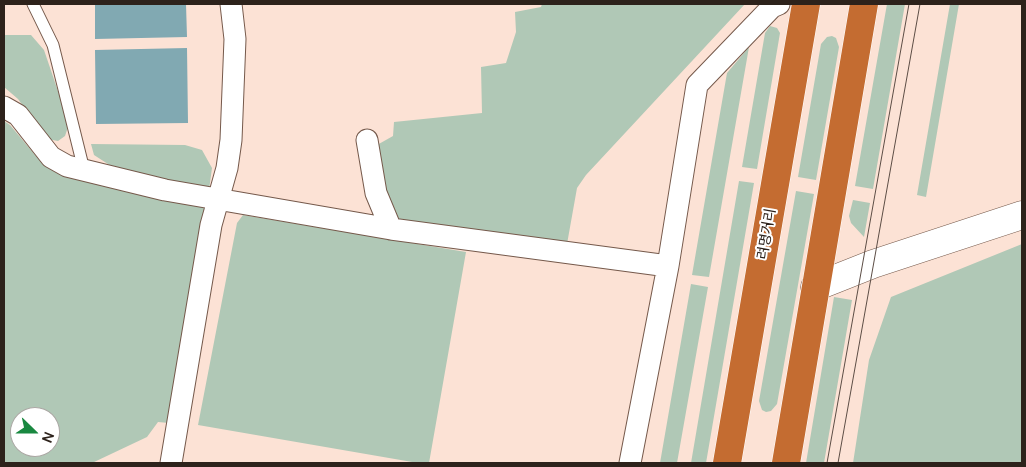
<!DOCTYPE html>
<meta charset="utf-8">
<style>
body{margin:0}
#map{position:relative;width:1026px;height:467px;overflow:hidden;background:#fce2d5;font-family:Manrope,sans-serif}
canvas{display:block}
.frame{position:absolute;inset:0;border:5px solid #2d221b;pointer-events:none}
.north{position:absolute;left:10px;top:407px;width:50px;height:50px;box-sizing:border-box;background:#fff;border:1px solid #aba7a4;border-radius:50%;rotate:112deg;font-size:14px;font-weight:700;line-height:20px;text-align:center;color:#2d221b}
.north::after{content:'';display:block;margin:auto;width:18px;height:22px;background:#198840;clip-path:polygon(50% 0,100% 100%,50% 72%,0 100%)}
</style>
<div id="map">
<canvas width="1026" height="467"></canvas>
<div class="frame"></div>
<div class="north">N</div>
</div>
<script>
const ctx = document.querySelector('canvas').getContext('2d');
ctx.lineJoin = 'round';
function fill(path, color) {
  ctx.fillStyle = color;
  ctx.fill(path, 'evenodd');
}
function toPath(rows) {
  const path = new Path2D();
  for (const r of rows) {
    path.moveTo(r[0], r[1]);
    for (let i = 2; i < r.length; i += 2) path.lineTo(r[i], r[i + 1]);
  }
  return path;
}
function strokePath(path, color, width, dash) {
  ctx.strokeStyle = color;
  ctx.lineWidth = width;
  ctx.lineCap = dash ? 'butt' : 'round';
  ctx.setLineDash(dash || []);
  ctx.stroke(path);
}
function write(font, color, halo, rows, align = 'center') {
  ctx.font = font + ' Manrope,"Noto Sans KR",sans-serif';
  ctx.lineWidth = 4;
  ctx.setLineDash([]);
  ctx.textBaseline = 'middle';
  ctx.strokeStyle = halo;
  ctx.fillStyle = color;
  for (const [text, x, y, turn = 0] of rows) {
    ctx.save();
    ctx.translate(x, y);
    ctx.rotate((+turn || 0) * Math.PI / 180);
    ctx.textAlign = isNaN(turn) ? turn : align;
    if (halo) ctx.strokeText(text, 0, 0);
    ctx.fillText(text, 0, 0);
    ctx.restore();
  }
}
const green = toPath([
 [542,4,745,4,586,175,577,188,567,244,400,222,394,217,385,190,377,145,393,136,394,122,482,113,481,67,506,63,516,32,515,12,541,7],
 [887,4,905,4,873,189,855,186],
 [950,4,959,4,926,197,917,195],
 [770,26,777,28,780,33,757,169,742,167,765,33],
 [4,35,31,35,44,50,63,106,68,127,65,136,58,141,47,139,18,99,4,87],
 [832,36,836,38,839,47,816,180,798,177,821,44,827,37],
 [749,47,709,277,692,275,727,73],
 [4,121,10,125,36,156,52,169,207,205,169,423,158,422,147,437,92,463,4,463],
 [20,417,50,417,50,447,20,447],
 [91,144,185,145,202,150,212,168,209,190,111,166,94,155],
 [739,181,754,183,706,463,691,463],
 [796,191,814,194,777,404,771,411,766,412,762,410,759,401],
 [853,200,870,203,864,237,851,223,849,216],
 [243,215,466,252,429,463,418,463,198,425,237,223],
 [1022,244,1022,463,853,463,869,360,891,297],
 [691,284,708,287,677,463,660,463],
 [834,297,852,300,824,463,806,463]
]);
const water = toPath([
 [95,4,186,4,187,37,95,39],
 [187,48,188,123,96,124,95,50]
]);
const lane = toPath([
 [33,4,53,45,84,170]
]);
const street = toPath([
 [4,107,18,115,51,157,67,166,165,190,391,229,668,266],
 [367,140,376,193,391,229],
 [171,463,211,225,227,168,231,140,235,39,231,4],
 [630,463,668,266,697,85,772,7,779,4]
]);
const secondary = toPath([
 [815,287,873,264,1022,215]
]);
const highway = toPath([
 [727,463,806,4],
 [786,463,864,4]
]);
const tram = toPath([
 [827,463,909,4],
 [838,463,920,4]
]);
const streetNames = [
 ["려명거리",767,234,-80]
];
fill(green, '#b0c8b6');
fill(water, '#81a9b2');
strokePath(lane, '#75594b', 13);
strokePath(street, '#75594b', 23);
strokePath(secondary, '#75594b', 29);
strokePath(highway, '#fff', 29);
strokePath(lane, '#fff', 11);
strokePath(street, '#fff', 21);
strokePath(secondary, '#fff', 28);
strokePath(highway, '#c46c31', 28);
strokePath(tram, '#5c4d45', 1);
write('14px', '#2d221b', '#fff', streetNames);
</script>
